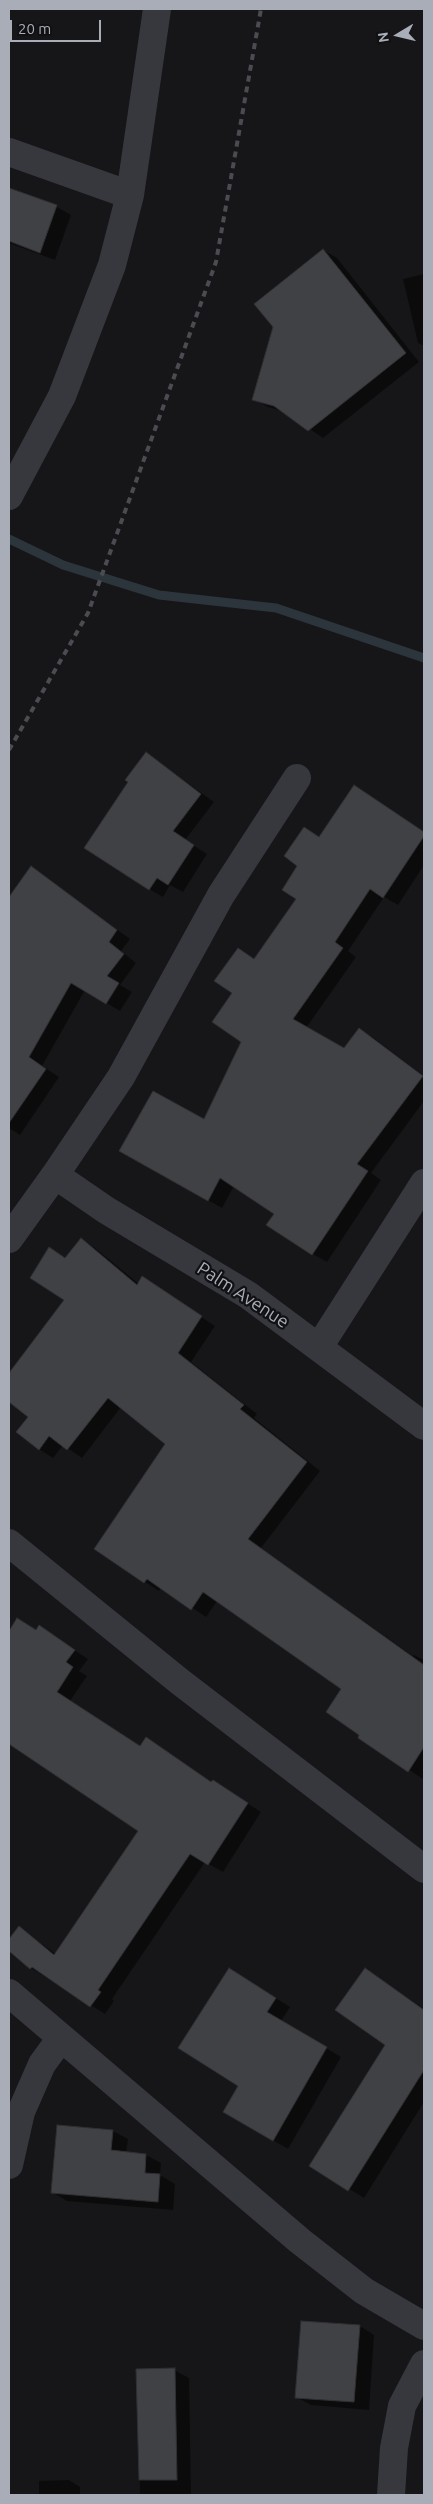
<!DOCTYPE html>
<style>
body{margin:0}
#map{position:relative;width:433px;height:2504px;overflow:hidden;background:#161618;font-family:Ubuntu,sans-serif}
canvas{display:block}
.frame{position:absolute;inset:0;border:10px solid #a8adb8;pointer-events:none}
.north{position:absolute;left:373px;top:10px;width:50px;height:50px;-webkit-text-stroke:4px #111113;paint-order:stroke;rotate:261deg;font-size:14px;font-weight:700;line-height:20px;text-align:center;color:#a8adb8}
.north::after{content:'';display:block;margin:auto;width:18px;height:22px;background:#a8adb8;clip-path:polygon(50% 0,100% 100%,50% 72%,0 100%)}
.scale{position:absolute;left:10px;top:20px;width:91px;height:22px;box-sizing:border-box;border:2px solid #a8adb8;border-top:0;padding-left:6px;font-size:15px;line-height:18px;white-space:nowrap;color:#a8adb8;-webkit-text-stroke:4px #111113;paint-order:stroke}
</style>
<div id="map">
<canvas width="433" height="2504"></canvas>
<div class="frame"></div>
<div class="north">N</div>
<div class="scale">20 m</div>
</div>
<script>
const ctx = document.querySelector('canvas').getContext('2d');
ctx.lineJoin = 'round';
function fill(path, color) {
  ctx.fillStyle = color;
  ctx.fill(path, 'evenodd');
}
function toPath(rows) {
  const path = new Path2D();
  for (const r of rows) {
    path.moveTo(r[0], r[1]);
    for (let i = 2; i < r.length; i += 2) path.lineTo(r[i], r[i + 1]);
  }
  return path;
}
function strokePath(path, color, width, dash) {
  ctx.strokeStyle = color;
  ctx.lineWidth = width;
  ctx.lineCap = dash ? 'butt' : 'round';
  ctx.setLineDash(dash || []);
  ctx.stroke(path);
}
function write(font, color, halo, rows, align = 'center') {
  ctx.font = font + ' Ubuntu,sans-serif';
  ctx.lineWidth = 4.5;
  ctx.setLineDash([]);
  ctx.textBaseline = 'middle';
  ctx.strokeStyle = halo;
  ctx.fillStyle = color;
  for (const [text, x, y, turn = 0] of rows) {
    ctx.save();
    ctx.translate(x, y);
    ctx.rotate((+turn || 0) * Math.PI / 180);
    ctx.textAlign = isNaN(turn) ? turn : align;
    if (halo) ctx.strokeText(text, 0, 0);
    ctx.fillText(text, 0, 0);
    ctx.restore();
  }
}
const shadow = toPath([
 [9,189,57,207,71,215,55,260,9,243],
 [323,250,337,258,419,362,323,438,285,412,268,407,254,399],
 [424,274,424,346,418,343,403,279],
 [146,753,214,802,185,840,207,854,183,892,170,885,163,897,149,889],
 [355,786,424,832,424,865,398,905,384,897,348,951,356,957,306,1028,344,1050,360,1030,374,1038,424,1076,424,1101,371,1173,381,1180,327,1262,313,1254,275,1214,234,1186,222,1208,121,1151,205,1121,242,1042,233,993,238,949,255,959,298,899,299,865,304,828,320,838],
 [32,868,130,939,121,951,136,963,120,985,132,992,120,1011,85,990,42,1066,59,1077,20,1135,9,1128,9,899],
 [81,1240,95,1248,139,1284,143,1278,215,1326,191,1362,257,1414,254,1418,320,1471,261,1548,413,1656,414,1655,424,1660,423,1779,360,1737,361,1735,343,1689,217,1601,206,1617,161,1587,159,1591,145,1582,95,1548,167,1444,121,1407,82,1458,63,1445,53,1458,39,1449,30,1416,9,1401,9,1375,66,1300,66,1258],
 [9,1627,37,1631,39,1627,88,1659,79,1671,87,1676,70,1701,141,1747,160,1747,212,1783,227,1790,261,1812,223,1872,205,1862,112,1999,114,2001,105,2014,31,1968,9,1950,9,1941,19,1928,56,1954,140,1830,9,1741],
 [365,1970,423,2008,424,2006,424,2102,364,2198,311,2165,387,2045],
 [244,1978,290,2007,281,2021,341,2057,288,2149,225,2112,240,2086],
 [113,2131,128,2139,126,2153,146,2155,161,2163,160,2175,175,2184,173,2210,67,2201,52,2192],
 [360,2326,374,2335,369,2410,311,2405,296,2397],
 [174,2370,189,2378,191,2495,140,2495,138,2371],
 [69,2480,80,2487,80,2495,39,2495,39,2481]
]);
const stream = toPath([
 [9,539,63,565,159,595,276,608,424,658]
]);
const building = toPath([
 [9,188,57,205,40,253,9,241,9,188],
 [323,249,406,353,308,431,274,406,252,400,273,327,254,304,323,249],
 [146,752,201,794,173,831,194,845,168,885,157,878,149,890,84,848,128,782,125,780,146,752],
 [354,785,424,832,424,836,383,898,370,889,335,942,343,948,293,1019,344,1048,359,1028,423,1076,357,1164,368,1171,312,1255,266,1225,274,1214,220,1178,208,1201,119,1151,153,1091,204,1119,241,1042,212,1022,232,993,214,981,238,948,254,959,296,899,282,890,297,866,284,856,304,827,319,837,354,785],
 [31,866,117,930,109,942,124,954,107,976,119,983,106,1004,71,983,29,1057,46,1069,9,1123,9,897,31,866],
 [81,1238,137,1285,142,1276,202,1316,178,1353,244,1405,240,1409,307,1462,248,1539,424,1665,424,1747,408,1772,358,1738,359,1735,326,1712,341,1689,203,1592,191,1610,147,1579,144,1583,94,1549,165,1444,108,1398,67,1450,49,1436,39,1450,16,1432,28,1417,9,1402,9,1373,64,1300,30,1278,49,1247,65,1258,81,1238],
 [17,1618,36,1630,39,1625,75,1650,66,1662,73,1667,57,1692,140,1746,146,1737,211,1782,213,1780,248,1803,208,1865,190,1854,98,1990,101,1992,90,2007,32,1967,30,1969,9,1951,9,1939,19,1926,54,1955,138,1831,9,1744,9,1631,17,1618],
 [229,1968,276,1998,267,2012,327,2047,273,2141,223,2112,238,2086,178,2048,229,1968],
 [365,1968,424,2010,424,2070,348,2191,309,2166,385,2045,335,2010,365,1968],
 [57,2125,113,2130,111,2150,146,2154,145,2173,160,2174,158,2202,51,2193,57,2125],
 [301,2321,360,2325,354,2402,295,2398,301,2321],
 [175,2368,177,2480,139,2480,136,2369,175,2368]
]);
const minor = toPath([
 [9,152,130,195],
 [9,496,62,396,112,265,130,195,157,9],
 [55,1175,106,1210,248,1295,424,1426],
 [9,1239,55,1175,121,1077,221,895,297,778],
 [319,1347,424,1183],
 [9,1543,179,1681,424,1869],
 [9,1993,300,2241,364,2291,424,2326],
 [9,2165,21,2112,42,2064,61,2038],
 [391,2495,394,2448,402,2406,424,2364]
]);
const rail = toPath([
 [9,750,88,613,216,262,261,9]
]);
const streetNames = [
 ["Palm Avenue",243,1295,33]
];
fill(shadow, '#0007');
strokePath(stream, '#2c353c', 9);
fill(building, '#404145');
strokePath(building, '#303034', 1);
strokePath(minor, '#37383d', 28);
strokePath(rail, '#4a4c52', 4, [6, 5]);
write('18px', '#a8adb8', '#111113', streetNames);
</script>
